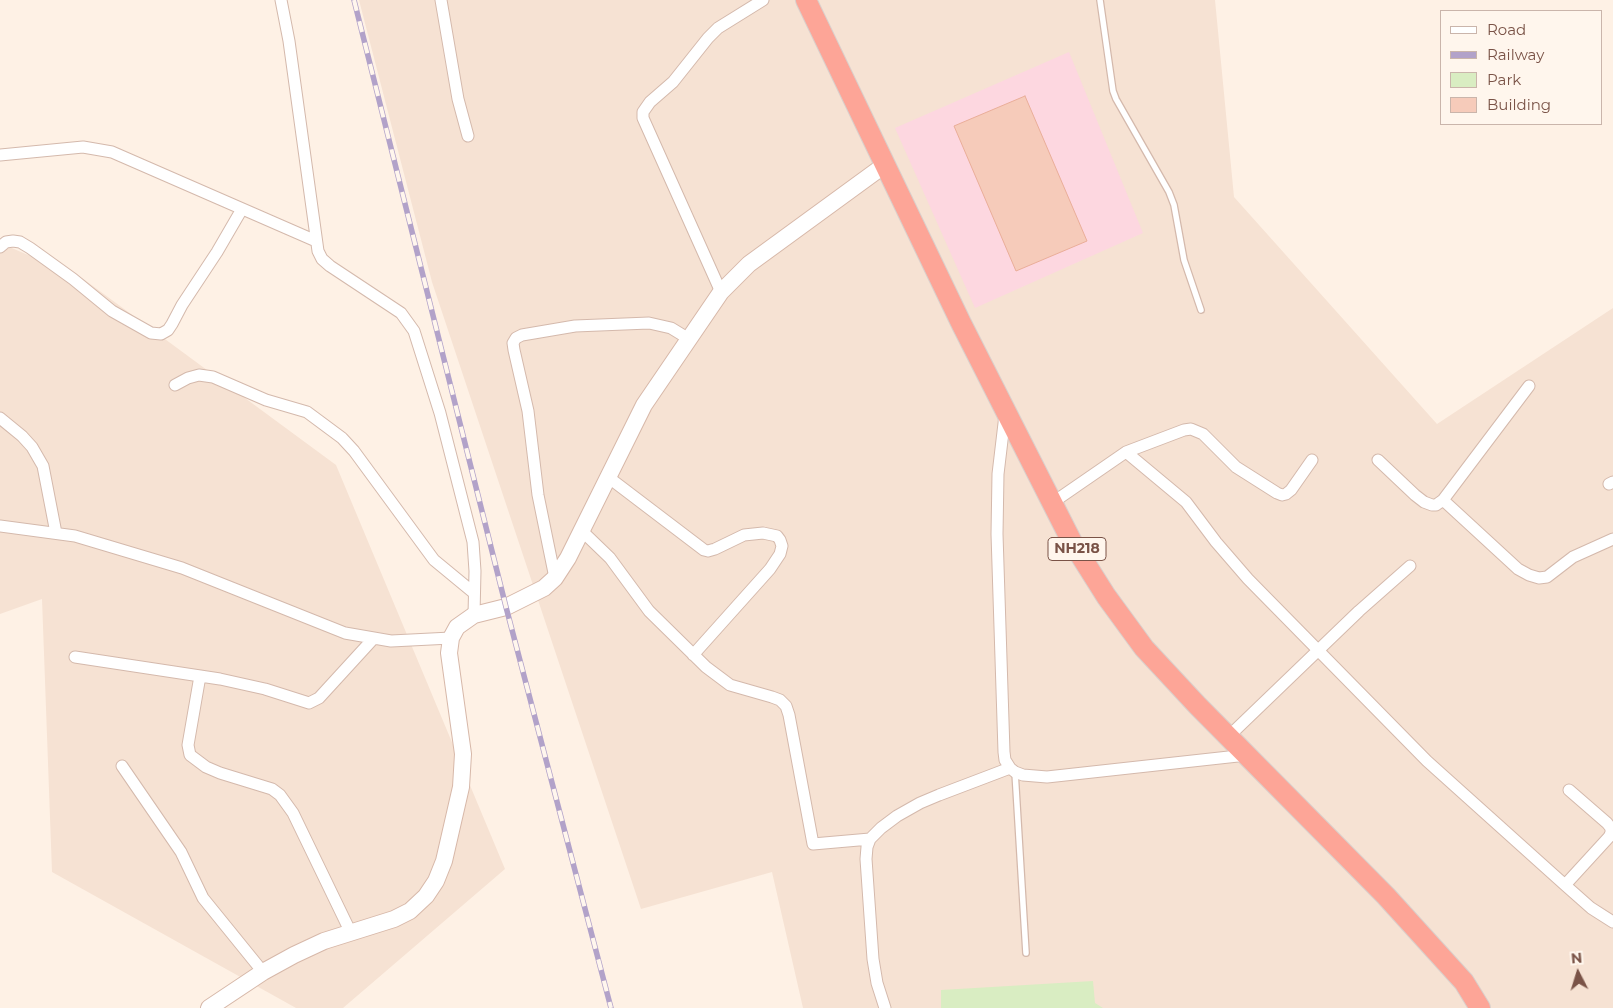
<!DOCTYPE html>
<style>
body{margin:0}
#map{position:relative;width:1613px;height:1008px;overflow:hidden;background:#fef1e5;font-family:Montserrat,sans-serif}
canvas{display:block}
.legend{position:absolute;left:1440px;top:10px;width:162px;height:115px;box-sizing:border-box;background:#fff6ed;border:1px solid #cab5ab;margin:0;padding:6px 9px;list-style:none;font-size:15px;color:#7a5347}
.legend li{display:flex;align-items:center;gap:10px;height:25px}
.legend b{width:25px;border:1px solid #cab5ab}
.north{position:absolute;left:1553px;top:948px;width:50px;height:50px;-webkit-text-stroke:4px #fff6ed;paint-order:stroke;rotate:355deg;font-size:14px;font-weight:700;line-height:20px;text-align:center;color:#7a5347}
.north::after{content:'';display:block;margin:auto;width:18px;height:22px;background:#7a5347;clip-path:polygon(50% 0,100% 100%,50% 72%,0 100%)}
</style>
<div id="map">
<canvas width="1613" height="1008"></canvas>
<ul class="legend">
<li><b style="height:6px;background:#fff"></b>Road</li>
<li><b style="height:6px;background:#b2a2c9"></b>Railway</li>
<li><b style="height:14px;background:#d9edc2"></b>Park</li>
<li><b style="height:14px;background:#f6cbba"></b>Building</li>
</ul>
<div class="north">N</div>
</div>
<script>
const ctx = document.querySelector('canvas').getContext('2d');
ctx.lineJoin = 'round';
function fill(path, color) {
  ctx.fillStyle = color;
  ctx.fill(path, 'evenodd');
}
function toPath(rows) {
  const path = new Path2D();
  for (const r of rows) {
    path.moveTo(r[0], r[1]);
    for (let i = 2; i < r.length; i += 2) path.lineTo(r[i], r[i + 1]);
  }
  return path;
}
function strokePath(path, color, width, dash) {
  ctx.strokeStyle = color;
  ctx.lineWidth = width;
  ctx.lineCap = dash ? 'butt' : 'round';
  ctx.setLineDash(dash || []);
  ctx.stroke(path);
}
function write(font, color, halo, rows, align = 'center') {
  ctx.font = font + ' Montserrat,sans-serif';
  ctx.lineWidth = 4.5;
  ctx.setLineDash([]);
  ctx.textBaseline = 'middle';
  ctx.strokeStyle = halo;
  ctx.fillStyle = color;
  for (const [text, x, y, turn = 0] of rows) {
    ctx.save();
    ctx.translate(x, y);
    ctx.rotate((+turn || 0) * Math.PI / 180);
    ctx.textAlign = isNaN(turn) ? turn : align;
    if (halo) ctx.strokeText(text, 0, 0);
    ctx.fillText(text, 0, 0);
    ctx.restore();
  }
}
const residential = toPath([
 [359,0,1215,0,1234,197,1437,424,1613,308,1613,1008,803,1008,772,872,641,909,432,282],
 [0,243,82,278,336,465,505,869,343,1008,296,1008,52,872,42,599,0,614]
]);
const medical = toPath([
 [1069,52,1143,233,975,308,895,128]
]);
const green = toPath([
 [1093,981,1095,1003,1103,1008,941,1008,941,990]
]);
const building = toPath([
 [1025,96,1087,241,1016,271,954,126,1025,96]
]);
const lane = toPath([
 [1100,0,1113,91,1116,99,1169,192,1174,205,1184,260,1201,310],
 [1015,772,1026,953]
]);
const street = toPath([
 [281,0,289,41,318,251,322,259,330,266,401,313,414,331,440,413,473,542,475,571,474,615],
 [441,0,458,99,468,136],
 [0,155,83,147,112,152,316,241],
 [0,247,6,242,13,241,20,242,30,248,73,279,112,311,151,333,161,334,168,330,172,324,182,305,217,252,242,209],
 [721,292,643,118,643,112,650,102,673,82,708,38,718,28,763,0],
 [175,385,188,378,199,375,213,377,266,400,307,412,342,438,354,451,434,560,474,593],
 [1005,415,998,474,997,534,1004,752,1005,760,1010,768,1015,772,1023,775,1047,777,1247,755],
 [0,418,22,436,32,447,43,466,56,533],
 [1126,452,1186,502,1216,542,1248,579,1427,761,1565,885,1591,908,1613,922],
 [1378,460,1415,495,1424,502,1432,505,1436,505,1443,500,1529,386],
 [608,477,704,550,708,551,715,549,744,535,763,533,777,536,780,540,782,546,780,554,770,569,693,655],
 [1609,484,1613,482],
 [1443,500,1518,569,1529,575,1539,578,1547,577,1573,557,1613,539],
 [1052,503,1126,452,1184,430,1191,429,1203,434,1236,467,1277,493,1282,495,1286,494,1291,490,1312,460],
 [0,526,75,536,182,568,345,633,391,641,451,638],
 [582,531,610,558,649,611,706,667,730,685,772,697,780,700,786,706,789,715,813,844,870,839],
 [555,578,538,495,528,411,514,350,513,343,516,338,522,335,575,326,649,323,671,328,689,339],
 [75,657,220,679,265,689,309,703,319,698,373,639],
 [200,676,188,745,190,755,206,767,220,773,272,789,280,795,293,813,351,933],
 [1228,737,1359,611,1410,566],
 [122,766,181,852,203,898,263,972],
 [1565,885,1609,837,1611,833,1611,828,1607,823,1569,790],
 [885,1008,877,983,873,959,866,859,867,847,870,839,881,828,897,816,920,803,939,795,1010,768]
]);
const secondary = toPath([
 [209,1008,263,972,294,955,324,941,394,919,410,911,426,896,436,881,444,861,461,787,463,754,449,653,451,638,457,627,474,615,506,607,544,588,555,578,568,558,644,405,721,292,749,264,886,164]
]);
const highway = toPath([
 [806,0,961,323,1072,542,1106,596,1144,648,1197,705,1386,896,1464,982,1480,1008]
]);
const rail = toPath([
 [354,0,506,607,611,1008]
]);
const shields = [
 [1077,549,58]
];
const shieldNames = [
 ["NH218",1077,549]
];
fill(residential, '#f6e2d3');
fill(medical, '#fdd7e0');
fill(green, '#d9edc2');
fill(building, '#f6cbba');
strokePath(building, '#eaae99', 1);
strokePath(lane, '#d4b9ac', 8);
strokePath(street, '#d4b9ac', 13);
strokePath(secondary, '#d7b8a9', 18);
strokePath(highway, '#dacfcb', 22);
strokePath(lane, '#fff', 5.5);
strokePath(street, '#fff', 11);
strokePath(secondary, '#fff', 16);
strokePath(highway, '#fda597', 20);
strokePath(rail, '#b2a2c9', 5.5);
strokePath(rail, '#fff6ed', 4, [11]);
for (const [x, y, w] of shields) {
  const box = new Path2D();
  box.roundRect(x - w / 2, y - 11.5, w, 23, 4);
  ctx.fillStyle = '#fff6ed';
  ctx.fill(box);
  strokePath(box, '#7a5347', 1);
}
write('bold 14px', '#7a5347', null, shieldNames);
</script>
